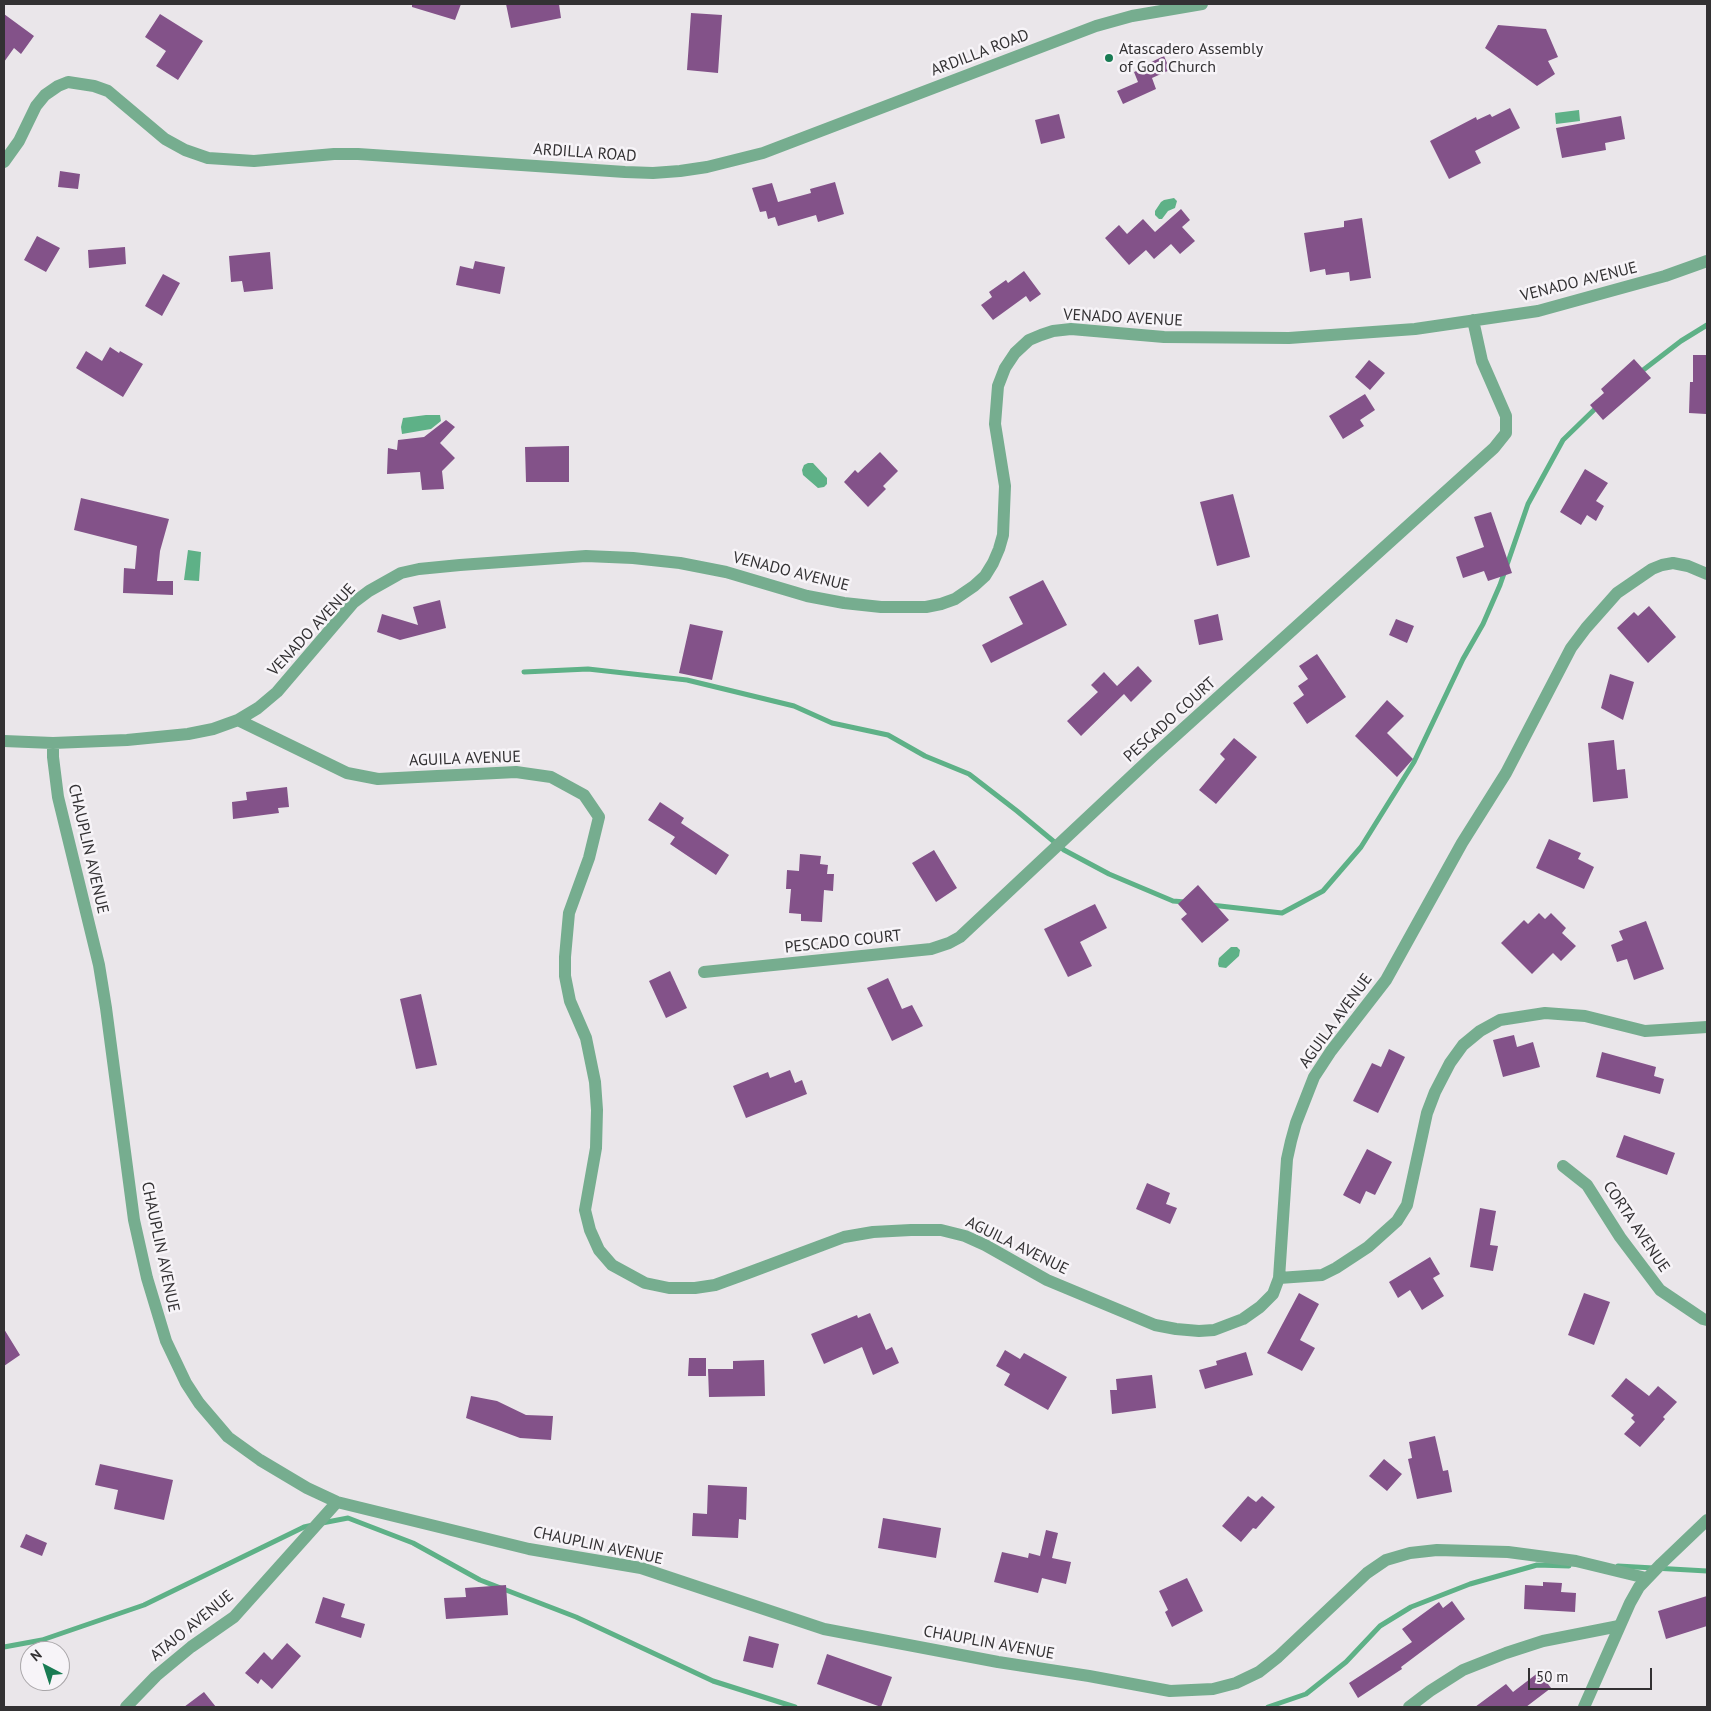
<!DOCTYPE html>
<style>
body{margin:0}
#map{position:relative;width:1711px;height:1711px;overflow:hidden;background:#eae6ea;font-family:"PT Sans",sans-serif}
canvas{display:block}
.frame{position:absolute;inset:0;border:5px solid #333133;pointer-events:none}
.north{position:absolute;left:20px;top:1641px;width:50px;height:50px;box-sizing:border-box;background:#f7f4f8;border:1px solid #a9a6a9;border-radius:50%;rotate:320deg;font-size:14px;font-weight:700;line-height:20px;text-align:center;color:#333133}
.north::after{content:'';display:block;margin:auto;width:18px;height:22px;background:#197b53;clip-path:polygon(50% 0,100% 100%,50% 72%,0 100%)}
.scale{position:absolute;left:1528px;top:1668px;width:124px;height:22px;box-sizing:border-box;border:2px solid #333133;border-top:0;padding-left:6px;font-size:15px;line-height:18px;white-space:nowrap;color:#333133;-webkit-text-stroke:4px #f7f4f8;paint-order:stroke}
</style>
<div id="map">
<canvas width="1711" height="1711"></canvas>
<div class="frame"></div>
<div class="north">N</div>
<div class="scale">50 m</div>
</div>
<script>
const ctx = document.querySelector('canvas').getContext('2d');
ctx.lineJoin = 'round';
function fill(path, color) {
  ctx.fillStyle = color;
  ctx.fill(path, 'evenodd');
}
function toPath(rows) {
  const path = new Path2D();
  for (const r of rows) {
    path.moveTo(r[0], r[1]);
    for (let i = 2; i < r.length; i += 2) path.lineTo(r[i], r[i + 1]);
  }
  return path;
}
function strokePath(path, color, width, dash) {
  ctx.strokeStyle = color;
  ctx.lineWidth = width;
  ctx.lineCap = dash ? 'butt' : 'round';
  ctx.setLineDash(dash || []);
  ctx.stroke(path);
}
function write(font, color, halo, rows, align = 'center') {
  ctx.font = font + ' "PT Sans",sans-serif';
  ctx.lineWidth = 5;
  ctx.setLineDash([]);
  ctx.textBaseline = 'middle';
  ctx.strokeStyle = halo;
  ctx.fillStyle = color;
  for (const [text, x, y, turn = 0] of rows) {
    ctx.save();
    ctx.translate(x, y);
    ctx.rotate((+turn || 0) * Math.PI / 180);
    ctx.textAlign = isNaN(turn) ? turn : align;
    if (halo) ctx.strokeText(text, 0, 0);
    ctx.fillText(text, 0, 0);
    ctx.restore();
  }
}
const water = toPath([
 [1579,110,1580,121,1556,124,1555,113],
 [1174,198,1177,201,1175,208,1168,211,1162,219,1159,219,1155,215,1155,211,1161,202,1164,200],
 [426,415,440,415,441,421,431,429,402,434,401,427,403,418],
 [808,463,813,463,827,478,827,484,824,487,818,488,803,475,802,470,804,465],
 [188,550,201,552,199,581,184,580],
 [1231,947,1237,947,1240,950,1239,956,1226,968,1219,967,1218,964,1219,958]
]);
const stream = toPath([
 [1638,374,1681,341,1707,325],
 [524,672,588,669,687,680,794,706,832,723,888,735,925,756,969,774,1017,811,1064,850,1109,874,1173,901,1185,902],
 [1211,905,1282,913,1323,891,1361,847,1414,762,1463,659,1483,624,1500,585,1528,504,1563,440,1599,405],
 [322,1523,348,1518,413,1543,480,1580,576,1617,713,1681,795,1707],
 [1618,1566,1707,1571],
 [4,1647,42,1640,144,1605,304,1527,313,1525],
 [1268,1707,1306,1694,1346,1662,1380,1626,1411,1607,1470,1584,1537,1565,1569,1566]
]);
const building = toPath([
 [412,4,461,4,455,20,412,7],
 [506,4,559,4,561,18,511,28],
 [691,13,722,15,718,73,687,70],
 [4,14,34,36,21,54,14,48,4,62],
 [160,14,203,41,178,80,156,66,166,51,145,37],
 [1498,25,1546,29,1558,57,1548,61,1555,74,1537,86,1485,48],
 [1164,56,1170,70,1152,78,1156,89,1123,104,1117,91,1138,82,1134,72,1148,66,1147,64],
 [1510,108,1520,128,1475,151,1481,163,1449,179,1430,141,1476,117,1477,120,1490,114,1492,117],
 [1059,114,1065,138,1041,144,1035,120],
 [1621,116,1625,139,1605,143,1606,150,1562,158,1556,128],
 [60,171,80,174,78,189,58,187],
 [835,182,844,214,818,222,816,215,778,226,775,217,768,219,766,211,760,212,752,188,772,183,778,202,811,193,810,189],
 [1181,209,1190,220,1182,227,1195,241,1180,254,1171,244,1154,259,1146,250,1129,265,1105,238,1119,225,1127,234,1143,219,1155,232],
 [1362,218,1371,278,1350,281,1349,272,1326,275,1325,269,1310,272,1304,233,1344,227,1344,221],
 [37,236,60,248,46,272,24,260],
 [125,247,126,264,89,268,88,250],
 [270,252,273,289,244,292,242,281,231,282,229,256],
 [475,261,505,267,500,294,456,285,460,266,473,269],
 [1024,271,1041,294,1030,302,1026,296,993,320,981,305,992,297,989,292,1006,280,1008,283],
 [163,274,180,283,162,316,145,306],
 [110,347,119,353,120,351,143,364,123,397,76,368,86,351,102,361],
 [1693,355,1707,355,1706,414,1689,413,1690,382,1693,382],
 [1634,359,1651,378,1603,420,1590,405,1604,393,1601,389],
 [1369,360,1385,373,1370,390,1355,377],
 [1365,394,1375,410,1360,420,1364,426,1343,439,1329,416],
 [446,420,455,427,440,443,455,458,442,471,444,489,422,490,420,472,387,474,388,448,397,450,398,440,424,437],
 [569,446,569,482,526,482,525,447],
 [880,452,898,471,883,486,886,489,868,507,844,482,855,470,858,473],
 [1585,469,1608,483,1596,501,1604,506,1596,521,1587,515,1581,525,1560,512],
 [1233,494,1250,557,1217,566,1200,502],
 [81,498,169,519,160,551,157,581,173,581,173,595,123,593,124,568,135,569,137,546,74,530],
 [1491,512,1512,573,1488,581,1484,571,1463,578,1456,557,1484,547,1474,517],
 [1043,580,1067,625,991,663,982,645,1023,624,1009,597],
 [440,600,446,628,400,640,377,632,382,614,418,625,413,607],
 [1649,606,1676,637,1648,663,1617,628,1634,612,1638,616],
 [1218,614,1223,640,1199,645,1194,620],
 [1396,619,1414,626,1407,643,1389,635],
 [690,624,723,631,712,680,679,673],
 [1317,654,1346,697,1307,724,1293,703,1304,695,1298,686,1308,679,1299,666],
 [1138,666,1152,681,1131,702,1124,694,1081,736,1067,721,1098,692,1091,685,1104,672,1117,686],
 [1610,674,1634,682,1623,720,1601,708],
 [1387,700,1404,716,1387,733,1413,759,1397,777,1355,736],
 [1234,738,1257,757,1216,804,1199,790,1225,759,1220,754],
 [1614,740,1617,770,1625,769,1628,798,1593,802,1588,743],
 [287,787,289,807,278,808,279,813,233,819,232,802,247,800,246,792],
 [660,802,684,818,681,823,729,855,716,875,670,844,675,837,648,820],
 [1549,839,1581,853,1578,859,1594,867,1584,889,1536,868],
 [934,850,957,888,936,902,912,863],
 [800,854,821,856,820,864,828,865,827,874,834,874,833,891,824,890,822,922,801,921,801,914,789,913,791,889,786,889,787,870,799,871],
 [1198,885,1229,920,1202,943,1181,919,1187,914,1178,904],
 [1095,904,1107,928,1080,942,1092,966,1068,977,1044,929],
 [1539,913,1545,919,1551,913,1566,928,1562,933,1576,946,1561,961,1553,953,1532,974,1501,943,1524,920,1528,924],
 [1646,921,1664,969,1634,980,1627,959,1617,962,1611,945,1623,940,1619,931],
 [670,971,687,1008,666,1018,649,981],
 [888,978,902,1009,912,1005,923,1026,892,1041,867,988],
 [421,994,437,1065,416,1069,400,999],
 [1514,1035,1517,1047,1533,1042,1540,1067,1503,1077,1493,1040],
 [1389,1049,1405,1057,1378,1113,1353,1101,1372,1063,1381,1067],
 [1602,1052,1656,1067,1654,1076,1664,1079,1660,1094,1596,1077],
 [790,1070,795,1083,802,1080,807,1094,746,1118,733,1086,768,1072,770,1078],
 [1624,1135,1675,1153,1667,1175,1616,1157],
 [1367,1149,1392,1162,1375,1195,1366,1191,1360,1204,1343,1195],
 [1147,1183,1170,1193,1166,1204,1177,1208,1170,1224,1136,1209],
 [1480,1208,1496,1211,1490,1245,1498,1246,1493,1271,1470,1267],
 [1430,1257,1440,1274,1433,1278,1444,1296,1422,1310,1410,1290,1398,1298,1389,1282],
 [1299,1293,1319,1304,1300,1340,1315,1348,1302,1371,1267,1353],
 [1584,1293,1610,1302,1594,1345,1568,1335],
 [870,1313,886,1350,892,1347,899,1363,873,1375,862,1347,824,1364,811,1334,845,1320,857,1315,858,1318],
 [4,1329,20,1355,4,1366],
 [1005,1350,1020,1359,1024,1353,1067,1377,1048,1410,1004,1385,1010,1374,996,1366],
 [1246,1352,1253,1375,1205,1389,1199,1370,1217,1365,1216,1361],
 [689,1358,706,1358,706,1376,688,1376],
 [764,1360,765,1396,709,1397,708,1369,733,1369,733,1361],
 [1152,1375,1156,1408,1112,1414,1110,1390,1117,1390,1116,1379],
 [1626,1378,1649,1396,1658,1386,1677,1402,1663,1417,1665,1419,1640,1447,1624,1434,1635,1422,1631,1418,1634,1415,1611,1396],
 [471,1396,497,1401,526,1415,553,1416,551,1440,520,1438,466,1418],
 [1435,1436,1443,1471,1448,1470,1452,1492,1417,1499,1408,1459,1412,1458,1409,1442],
 [1384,1459,1402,1474,1387,1491,1369,1476],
 [100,1464,173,1480,164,1520,114,1509,118,1490,95,1485],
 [708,1485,747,1487,746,1520,739,1519,738,1538,692,1536,693,1513,707,1514],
 [1248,1496,1256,1502,1262,1496,1275,1507,1256,1529,1253,1528,1241,1542,1222,1526],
 [883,1518,941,1528,936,1558,878,1548],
 [1046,1530,1058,1533,1052,1558,1071,1562,1066,1584,1042,1578,1038,1593,994,1582,1002,1552,1028,1558,1029,1553,1040,1556],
 [26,1534,47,1543,42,1556,20,1547],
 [1187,1578,1203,1611,1172,1627,1165,1612,1168,1610,1159,1591],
 [1543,1582,1562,1583,1561,1592,1576,1593,1575,1612,1524,1609,1525,1585,1543,1586],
 [506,1585,508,1615,446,1619,444,1598,466,1597,465,1588],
 [1707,1596,1707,1626,1666,1639,1658,1611],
 [323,1597,345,1604,341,1617,365,1624,361,1638,315,1623],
 [1452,1601,1465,1619,1401,1667,1402,1669,1358,1698,1349,1683,1412,1642,1402,1629,1439,1602,1443,1608],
 [749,1636,779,1644,773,1668,743,1661],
 [287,1643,301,1656,272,1689,261,1679,258,1684,245,1673,264,1652,272,1660],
 [827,1654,892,1677,881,1707,817,1684],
 [1539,1672,1551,1688,1526,1707,1475,1707,1506,1684,1513,1692],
 [204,1692,216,1707,184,1707]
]);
const minor = toPath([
 [238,720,347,773,378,779,516,772,551,777,584,795,599,817,589,858,569,913,565,957,565,976,570,1001,586,1038,595,1082,597,1110,596,1148,585,1210,590,1230,599,1250,612,1265,645,1283,669,1288,695,1288,715,1285,748,1273,844,1237,873,1232,911,1230,941,1230,965,1236,985,1245,1047,1280,1155,1325,1176,1329,1199,1331,1214,1330,1243,1319,1260,1307,1273,1294,1279,1278,1287,1159,1291,1141,1296,1123,1314,1077,1331,1051,1386,980,1462,843,1506,773,1571,648,1586,628,1617,593,1652,569,1662,565,1673,563,1688,566,1707,574],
 [4,741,53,743,127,740,188,734,213,729,238,720,258,708,277,692,353,603,369,591,401,573,419,569,460,565,586,556,633,558,680,563,726,572,807,596,844,603,881,607,926,607,941,604,955,599,974,586,985,576,993,563,999,549,1003,535,1005,486,995,424,998,386,1005,368,1015,353,1029,340,1041,335,1053,331,1071,329,1164,337,1289,338,1415,329,1538,311,1665,276,1707,261],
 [53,743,53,757,58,797,99,965,106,1008,134,1220,147,1278,166,1341,186,1383,199,1403,228,1437,260,1460,307,1488,337,1502,529,1549,641,1568,824,1629,998,1662,1089,1676,1170,1691,1213,1689,1236,1683,1259,1672,1278,1657,1367,1573,1386,1560,1410,1553,1437,1550,1508,1552,1576,1561,1646,1578],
 [704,972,931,949,949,943,960,937,1153,756,1494,448,1506,433,1506,416,1482,361,1473,320],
 [1563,1166,1587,1185,1620,1237,1660,1290,1703,1319,1707,1320],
 [1279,1278,1322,1275,1336,1268,1368,1247,1397,1221,1407,1205,1427,1113,1435,1092,1450,1063,1463,1045,1480,1031,1500,1020,1545,1013,1585,1016,1645,1031,1707,1027],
 [126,1707,156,1676,191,1647,234,1617,337,1502],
 [1409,1707,1430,1691,1463,1670,1506,1653,1543,1641,1619,1626]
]);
const tertiary = toPath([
 [4,162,19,141,36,106,45,95,58,86,68,82,94,86,108,91,165,139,185,150,208,158,254,161,334,154,358,154,625,172,653,173,680,171,707,167,763,153,1096,26,1132,16,1202,4],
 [1584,1707,1630,1603,1639,1587,1661,1564,1707,1520]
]);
const markers = [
 [1109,58,5,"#197b53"]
];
const poiNames = [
 ["Atascadero Assembly",1119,49],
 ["of God Church",1119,67]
];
const streetNames = [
 ["ARDILLA ROAD",980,53,-21],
 ["ARDILLA ROAD",585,153,4],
 ["VENADO AVENUE",1579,282,-14],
 ["VENADO AVENUE",1123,318,3],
 ["VENADO AVENUE",791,572,14],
 ["VENADO AVENUE",312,630,-47],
 ["PESCADO COURT",1170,720,-42],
 ["AGUILA AVENUE",465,759,-2],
 ["CHAUPLIN AVENUE",88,849,77],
 ["PESCADO COURT",843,942,-6],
 ["AGUILA AVENUE",1336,1021,-54],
 ["CORTA AVENUE",1636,1227,56],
 ["AGUILA AVENUE",1017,1246,26],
 ["CHAUPLIN AVENUE",160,1247,78],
 ["CHAUPLIN AVENUE",598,1546,12],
 ["ATAJO AVENUE",192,1626,-39],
 ["CHAUPLIN AVENUE",989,1643,10]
];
fill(water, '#5eb187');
strokePath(stream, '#5eb187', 5);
fill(building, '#835289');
strokePath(minor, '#76ad8f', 12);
strokePath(tertiary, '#76ad8f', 12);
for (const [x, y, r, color] of markers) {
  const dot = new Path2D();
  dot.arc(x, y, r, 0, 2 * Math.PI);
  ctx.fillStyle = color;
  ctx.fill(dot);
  strokePath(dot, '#f7f4f8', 2);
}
write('16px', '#333133', '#f7f4f8', poiNames, 'left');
write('16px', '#333133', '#f7f4f8', streetNames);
</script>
